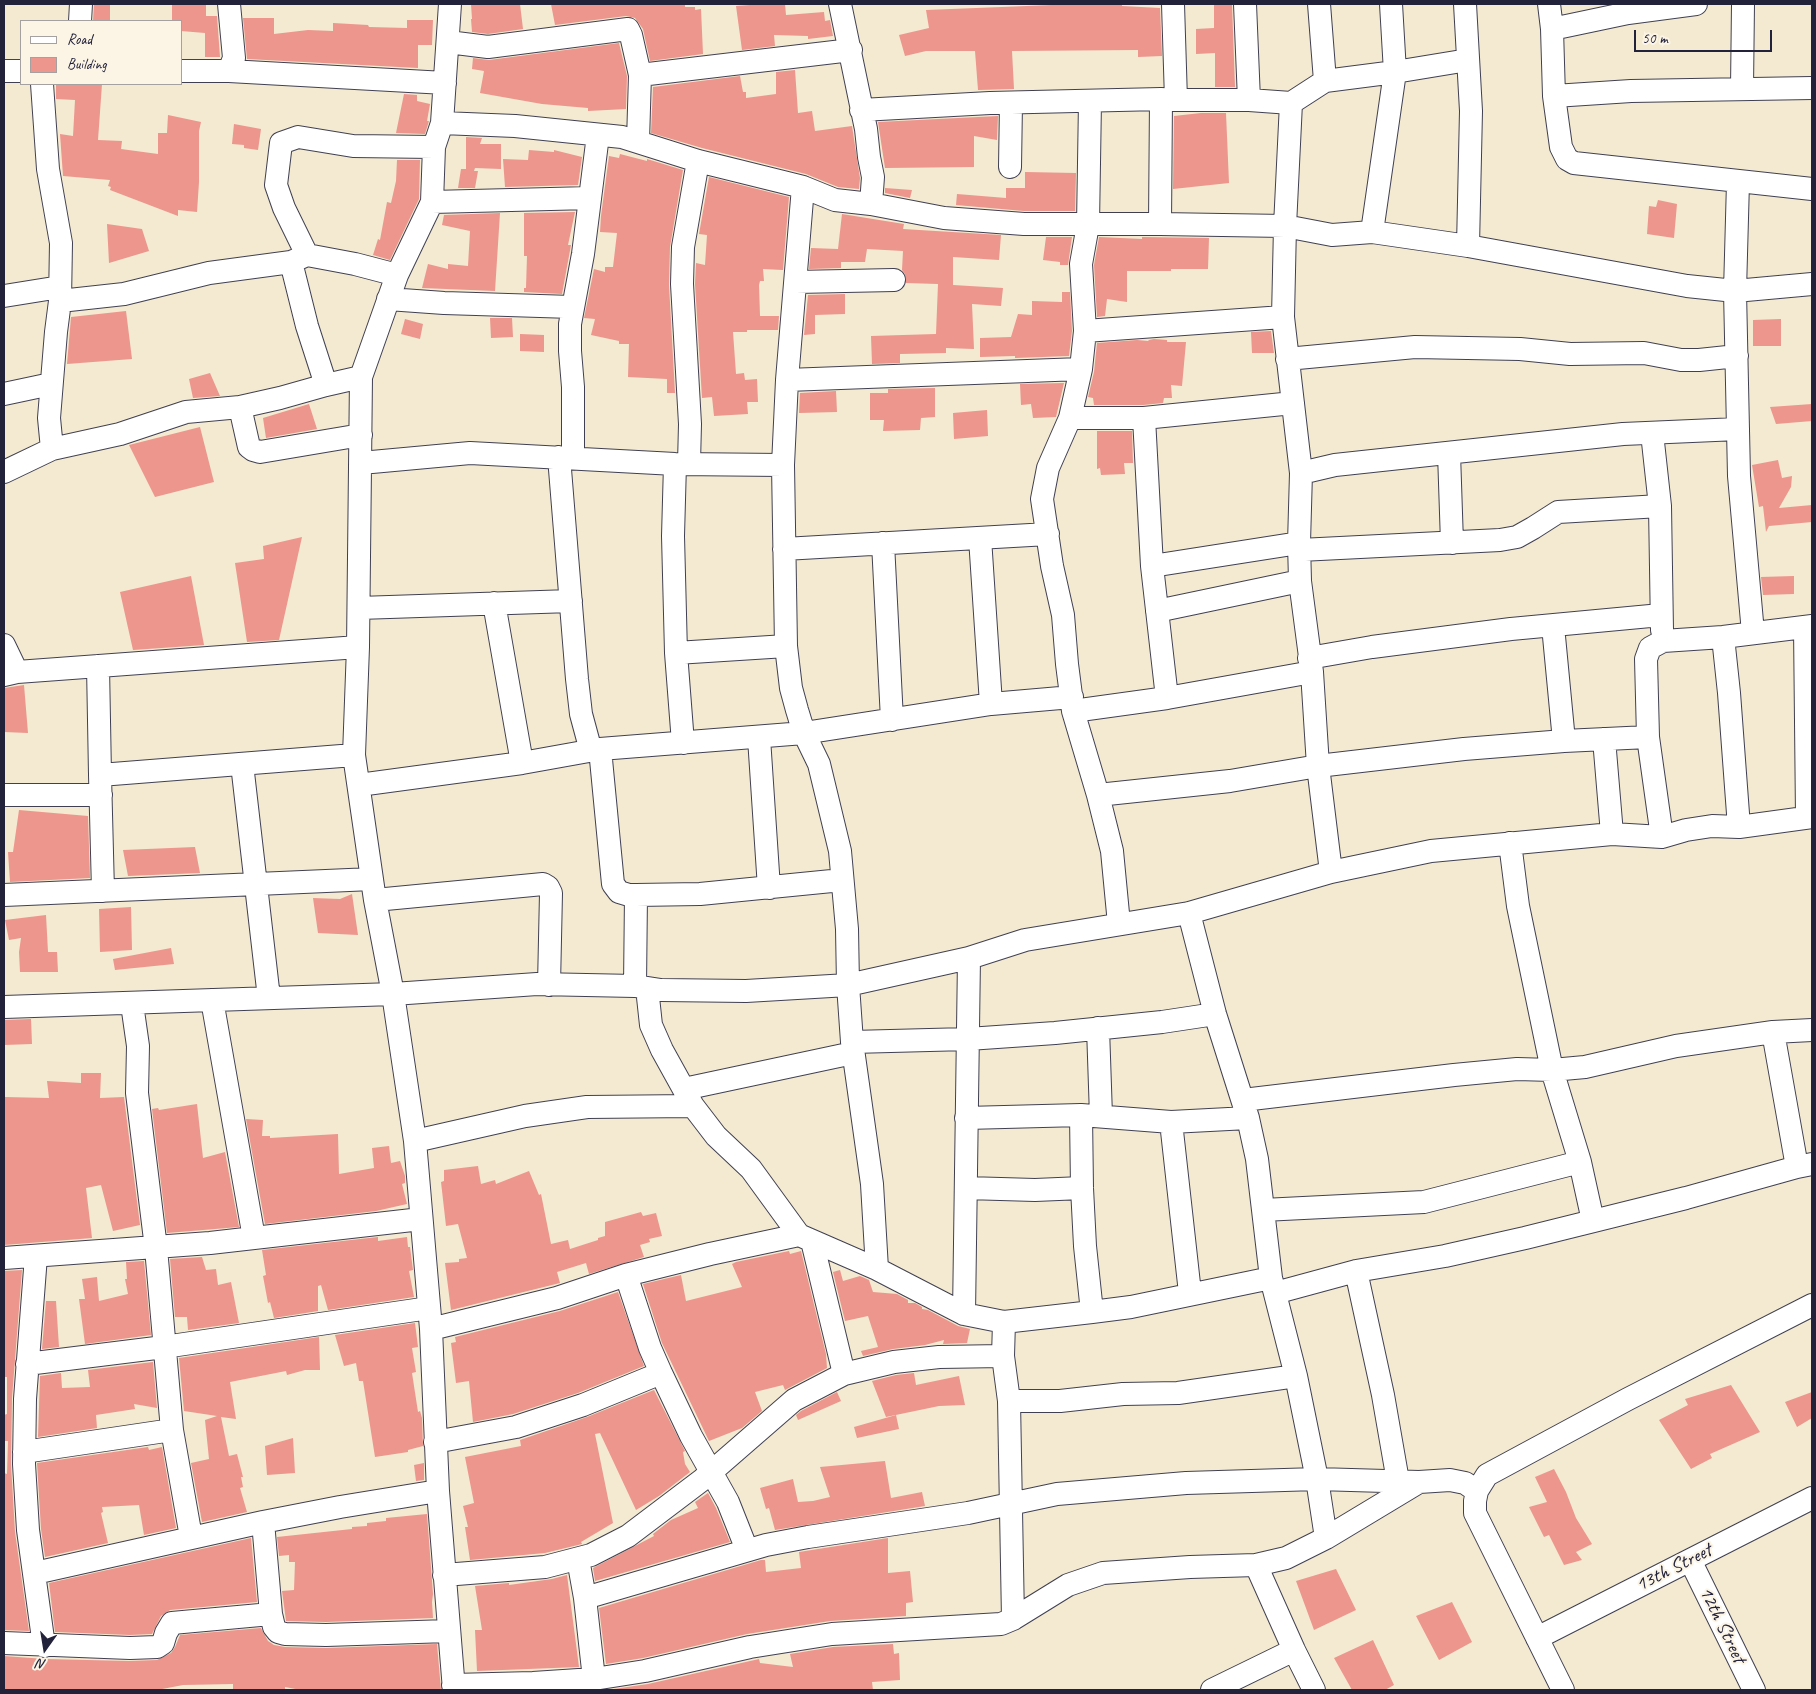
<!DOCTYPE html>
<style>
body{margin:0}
#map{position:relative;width:1816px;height:1694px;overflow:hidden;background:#f3ead1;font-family:Caveat,sans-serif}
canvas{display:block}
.frame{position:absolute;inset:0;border:5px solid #22223b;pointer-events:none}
.legend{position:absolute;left:20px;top:20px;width:162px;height:65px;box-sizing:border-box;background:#fcf5e5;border:1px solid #a5a1a1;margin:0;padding:6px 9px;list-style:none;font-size:15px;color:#22223b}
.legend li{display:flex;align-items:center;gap:10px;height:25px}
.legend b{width:25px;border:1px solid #a5a1a1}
.north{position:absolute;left:20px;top:1624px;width:50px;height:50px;-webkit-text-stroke:4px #fcf5e5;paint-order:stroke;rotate:193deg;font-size:14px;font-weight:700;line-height:20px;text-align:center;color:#22223b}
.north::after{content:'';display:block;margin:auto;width:18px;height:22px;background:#22223b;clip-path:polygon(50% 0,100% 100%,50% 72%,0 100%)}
.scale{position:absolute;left:1634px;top:30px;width:138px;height:22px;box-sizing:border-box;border:2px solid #22223b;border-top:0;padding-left:6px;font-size:15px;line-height:18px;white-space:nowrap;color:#22223b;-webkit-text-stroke:4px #fcf5e5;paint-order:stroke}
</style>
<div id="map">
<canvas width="1816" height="1694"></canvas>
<div class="frame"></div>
<ul class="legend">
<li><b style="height:6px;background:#fff"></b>Road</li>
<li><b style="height:14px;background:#ec968d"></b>Building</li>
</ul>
<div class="north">N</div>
<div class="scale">50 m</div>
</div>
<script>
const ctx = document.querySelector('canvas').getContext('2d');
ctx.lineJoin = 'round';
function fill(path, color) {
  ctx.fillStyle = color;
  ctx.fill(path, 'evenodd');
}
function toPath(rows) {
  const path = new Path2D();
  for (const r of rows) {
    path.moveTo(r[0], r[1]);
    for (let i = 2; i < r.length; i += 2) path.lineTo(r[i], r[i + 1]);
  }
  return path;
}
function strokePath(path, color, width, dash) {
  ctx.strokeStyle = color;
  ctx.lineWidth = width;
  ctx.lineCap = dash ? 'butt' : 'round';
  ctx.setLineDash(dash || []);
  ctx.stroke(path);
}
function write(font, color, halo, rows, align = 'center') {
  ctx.font = font + ' Caveat,sans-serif';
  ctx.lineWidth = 4;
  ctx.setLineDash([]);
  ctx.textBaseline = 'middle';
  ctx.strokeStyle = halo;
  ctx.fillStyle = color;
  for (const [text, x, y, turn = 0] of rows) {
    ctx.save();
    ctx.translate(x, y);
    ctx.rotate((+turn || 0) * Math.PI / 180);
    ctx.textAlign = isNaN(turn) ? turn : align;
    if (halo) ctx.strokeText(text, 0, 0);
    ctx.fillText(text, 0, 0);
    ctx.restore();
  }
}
const building = toPath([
 [94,4,110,4,110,21,93,21],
 [172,4,206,4,206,16,217,16,220,57,205,57,205,33,181,31,181,21,172,21],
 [471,4,520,4,523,29,488,34,472,32,471,19,472,19],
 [551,4,685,4,685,7,695,7,695,10,701,9,703,54,650,61,643,29,635,18,626,16,555,25],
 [764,4,785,4,786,15,824,12,825,21,830,20,833,36,808,39,808,36,774,35,775,46,742,50,736,6],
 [1077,4,1122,4,1122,6,1160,8,1162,56,1138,57,1138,50,1012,51,1014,89,978,90,975,51,926,51,905,56,899,35,929,28,926,10],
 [1214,4,1232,4,1235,87,1215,87,1215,53,1196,54,1196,29,1214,28],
 [243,18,274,18,274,34,308,30,333,31,333,23,368,25,369,27,407,28,407,20,433,20,432,45,418,45,418,68,247,59],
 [619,43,627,76,626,109,588,111,588,108,542,104,480,93,484,71,472,69,473,58,489,60],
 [795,70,798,113,812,111,815,131,852,126,860,178,859,189,838,187,806,174,702,148,651,133,653,87,740,76,743,92,746,92,746,98,776,94,776,72],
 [56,84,102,84,98,140,122,141,121,149,158,154,158,133,167,133,168,115,201,122,199,131,199,182,197,212,178,210,178,216,110,190,111,187,108,186,110,180,63,176,60,134,73,136,75,100,56,99],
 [404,94,417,95,417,101,430,104,427,121,429,121,425,134,396,133],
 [1201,113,1226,113,1229,183,1173,189,1174,116],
 [998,116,997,140,974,136,974,167,885,168,878,122],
 [234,124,261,129,258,150,244,148,244,145,232,144],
 [466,137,482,138,480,144,501,144,501,169,475,168,474,171,478,171,475,188,458,188,461,169,466,169],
 [529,150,554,152,554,150,582,157,578,185,505,187,503,159,528,160],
 [620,154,647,161,647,159,683,170,670,247,669,285,675,393,667,393,667,379,628,377,629,344,619,344,619,341,591,335,595,319,584,318,594,269,605,272,605,267,613,267,617,233,600,232,601,216,609,156,619,158],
 [397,160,420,160,419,199,390,260,373,255,378,239,380,240,387,202,391,203,396,181],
 [1025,172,1076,173,1075,211,1024,211,956,205,957,194,1006,198,1006,188,1025,188],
 [709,177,789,197,783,270,763,269,764,281,760,281,759,285,760,316,779,316,778,330,747,330,747,332,733,332,736,374,744,373,745,380,757,379,758,402,747,402,748,414,714,416,712,397,702,398,695,284,696,263,705,265,707,235,699,234],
 [885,188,912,190,910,198,885,193],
 [1658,200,1677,204,1674,238,1647,234,1649,206,1656,207],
 [575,212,568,245,571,245,562,294,524,292,524,288,526,288,527,256,524,256,524,213],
 [500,213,495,291,422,288,428,264,448,269,448,264,468,266,470,231,442,225,444,215],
 [842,214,904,224,903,229,1001,235,999,260,953,257,953,285,1003,288,1001,306,972,304,974,349,946,348,946,353,900,354,900,363,872,364,871,336,936,334,938,284,906,283,905,274,902,270,903,251,867,249,865,262,841,262,841,268,809,269,811,248,838,249],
 [107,224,142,229,149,251,109,263],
 [1046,237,1072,237,1068,265,1060,265,1060,262,1043,260],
 [1099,237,1142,239,1142,237,1209,238,1208,269,1171,269,1171,271,1127,271,1127,302,1107,299,1105,316,1097,317,1094,265],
 [1062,292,1070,292,1072,331,1069,356,1015,358,1015,356,980,357,980,338,1011,337,1018,314,1032,315,1032,301,1062,302],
 [845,294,845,314,815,315,815,334,804,335,808,295],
 [126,311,132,359,67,364,71,317],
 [490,318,512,318,513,337,491,338],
 [405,319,423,324,420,339,401,334],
 [1781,319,1781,346,1753,346,1753,320],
 [1271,331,1274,353,1252,353,1251,332],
 [520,334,544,335,544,352,520,351],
 [1154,339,1167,340,1167,342,1186,342,1182,386,1171,385,1172,398,1164,398,1163,403,1143,405,1094,405,1093,398,1088,397,1094,372,1097,343,1137,340,1148,341,1149,340],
 [210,373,220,396,193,398,189,379],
 [1064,383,1056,417,1033,418,1031,404,1021,405,1020,384],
 [935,388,935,417,921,418,920,430,883,431,884,420,870,420,870,393,888,393,888,389],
 [836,391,837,412,799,413,800,393],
 [309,404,317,429,266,438,263,418],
 [1812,404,1812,421,1776,424,1770,407],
 [987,410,988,436,954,439,953,413],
 [200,427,214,482,155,497,129,445],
 [1097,431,1132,431,1133,463,1124,463,1125,474,1101,475,1100,468,1097,469],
 [1778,460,1782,478,1792,476,1791,487,1779,508,1812,505,1812,522,1769,526,1766,532,1763,506,1759,507,1752,465],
 [302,537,279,640,247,642,235,563,264,559,263,546],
 [191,576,204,645,133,650,120,592],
 [1794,576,1794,594,1763,595,1761,577],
 [24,685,28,733,4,732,4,688],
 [19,810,88,816,90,878,10,882,8,852,13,852],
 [195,847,200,873,128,876,123,850],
 [352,894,358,935,318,933,313,898,340,899],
 [131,907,132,950,100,952,99,909],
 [46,915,48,952,57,952,58,972,20,972,19,952,21,938,9,940,5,920],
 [171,948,174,964,115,970,113,959],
 [31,1019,32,1044,4,1045,4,1020],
 [81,1073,101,1073,100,1098,124,1097,140,1225,113,1231,101,1185,86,1188,92,1238,4,1245,4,1097,49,1098,47,1081,81,1083],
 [197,1104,203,1158,225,1152,239,1227,167,1233,152,1109,158,1108,159,1110],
 [246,1119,263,1120,262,1136,270,1136,270,1138,338,1134,339,1174,374,1168,372,1148,389,1146,391,1163,400,1161,405,1176,405,1183,402,1184,407,1204,376,1211,265,1224],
 [478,1166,481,1184,495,1180,496,1184,529,1171,539,1195,541,1194,551,1244,568,1240,570,1249,598,1240,598,1238,605,1236,605,1222,641,1212,643,1216,656,1213,662,1236,649,1239,650,1242,640,1245,644,1257,589,1274,586,1263,557,1272,560,1283,451,1310,445,1263,459,1262,459,1259,467,1258,458,1224,446,1226,441,1182,444,1181,444,1170],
 [378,1237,378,1241,407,1237,408,1247,410,1247,413,1270,409,1271,414,1297,328,1310,321,1285,318,1286,318,1311,274,1318,270,1302,268,1303,263,1276,266,1275,262,1250],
 [789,1251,790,1254,801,1251,826,1354,827,1368,785,1390,783,1385,755,1392,762,1411,742,1428,709,1441,662,1343,643,1284,681,1275,686,1301,742,1287,732,1264,736,1262],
 [202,1257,206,1270,216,1269,218,1285,231,1282,239,1323,188,1330,187,1317,175,1317,170,1259],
 [144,1261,151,1335,85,1344,79,1299,85,1299,82,1279,97,1277,99,1301,128,1294,125,1279,127,1279,126,1262],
 [22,1270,12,1398,11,1464,15,1532,29,1631,4,1630,4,1473,7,1474,8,1441,4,1441,4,1415,7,1414,7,1377,4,1377,4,1271],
 [840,1270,843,1281,860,1276,869,1280,873,1292,897,1294,908,1300,908,1303,915,1303,922,1307,922,1309,928,1310,958,1326,970,1329,967,1343,943,1344,944,1340,925,1345,893,1349,863,1356,861,1351,878,1347,868,1316,845,1321,833,1272],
 [618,1292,644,1366,578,1393,513,1414,473,1422,469,1381,456,1383,451,1343,456,1342,455,1337,560,1311],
 [46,1301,56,1301,59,1347,42,1349],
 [415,1323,418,1347,412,1348,416,1372,412,1373,418,1412,420,1411,422,1418,423,1446,408,1450,408,1452,375,1457,363,1381,359,1381,356,1363,344,1366,335,1335],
 [319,1337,320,1370,305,1370,287,1375,286,1371,230,1382,236,1419,221,1417,229,1456,237,1454,243,1477,241,1477,243,1487,240,1488,247,1512,202,1522,191,1463,209,1459,205,1420,217,1416,184,1411,179,1358],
 [153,1362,157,1408,134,1404,135,1409,96,1415,97,1428,38,1437,40,1376,61,1373,62,1388,90,1387,88,1370],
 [914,1373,916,1385,959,1376,965,1405,939,1406,886,1417,872,1381,896,1375],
 [1731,1385,1760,1432,1710,1454,1712,1458,1691,1469,1659,1420,1688,1405,1685,1399],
 [654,1390,685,1451,683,1452,685,1464,690,1472,659,1496,636,1510,600,1433,595,1434,613,1523,581,1542,582,1544,545,1553,470,1560,465,1527,468,1527,463,1506,474,1503,465,1457,521,1446,520,1440,587,1417],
 [837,1392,841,1401,798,1420,796,1415,801,1411],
 [1812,1392,1812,1418,1797,1427,1785,1402],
 [896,1415,899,1429,857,1438,854,1427],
 [293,1438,295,1473,267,1475,265,1446],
 [148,1447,149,1450,162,1447,176,1528,144,1535,139,1505,102,1507,103,1512,101,1513,108,1543,45,1557,41,1529,37,1463],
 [885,1461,891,1498,922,1492,925,1506,775,1530,769,1508,766,1509,760,1488,793,1479,798,1502,813,1501,830,1497,820,1467],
 [424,1463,424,1480,416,1481,414,1465],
 [1554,1469,1566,1492,1576,1518,1592,1544,1576,1552,1582,1560,1564,1565,1549,1535,1544,1537,1529,1507,1547,1502,1535,1477],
 [708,1493,716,1508,730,1542,595,1581,593,1568,654,1536,653,1534,671,1520,698,1508,695,1502],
 [427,1514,433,1594,432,1602,433,1618,326,1622,286,1621,282,1591,294,1590,295,1562,289,1562,289,1555,279,1556,277,1537,352,1529,352,1527,367,1526,367,1523,386,1521,386,1518],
 [251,1538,257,1602,170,1610,161,1616,152,1634,130,1635,55,1632,49,1583],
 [888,1538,888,1573,910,1571,913,1602,906,1603,906,1616,830,1621,747,1634,643,1658,606,1664,599,1608,761,1560,765,1560,766,1572,801,1568,799,1552],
 [1336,1569,1356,1610,1314,1630,1296,1581],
 [567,1575,579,1667,477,1671,475,1630,482,1630,475,1586,509,1583,509,1585,552,1579],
 [1452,1602,1472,1642,1439,1660,1416,1616],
 [261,1628,268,1641,274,1645,285,1647,326,1648,437,1644,441,1690,301,1690,285,1687,285,1690,233,1690,233,1684,183,1685,157,1690,11,1690,10,1689,4,1689,4,1656,45,1659,129,1661,157,1660,171,1653,175,1647,180,1635],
 [1373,1640,1394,1685,1385,1690,1352,1690,1334,1658],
 [893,1644,894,1654,899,1653,900,1680,872,1682,873,1690,607,1690,648,1684,759,1659,760,1663,793,1667,790,1654,833,1647]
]);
const minor = toPath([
 [450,4,442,123,434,147,432,202,397,275,361,377,358,647,354,755,375,900,393,994,415,1141,431,1329,438,1491,454,1690],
 [840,4,866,129,869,157,873,177,871,204],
 [1173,4,1176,100],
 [1245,4,1249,100],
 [1319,4,1325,81],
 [1465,4,1471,111,1468,246],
 [1549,4,1552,29,1554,96,1561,147,1567,159,1574,163,1812,189],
 [80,21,81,4],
 [1552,29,1628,13,1696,4],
 [448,42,488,47,628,29,631,35,640,75,638,141],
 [4,71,21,71],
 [181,71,229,71,445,83],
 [229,71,234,58,229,4],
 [640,75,851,50],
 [42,84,48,169,61,243,60,301,56,332,49,418,52,449],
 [1742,88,1743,4],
 [1554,96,1631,91,1812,88],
 [1090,101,1088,225,1081,264,1085,331,1081,369,1070,418,1048,468,1042,499,1052,566,1063,615,1067,664,1073,711,1098,795,1112,851,1119,924],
 [1291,103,1285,226,1283,317,1301,473,1299,543,1300,581,1312,672,1318,766,1331,872],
 [861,110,990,103,1161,99,1176,100,1249,100,1291,103,1325,81,1395,72,1468,60],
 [442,123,515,126,622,137,698,161,803,187,835,200,871,204,944,218,1024,224,1160,224,1285,226,1332,235,1372,232,1468,246,1687,286,1735,291,1812,284],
 [1010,167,1011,103],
 [1738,182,1735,291,1739,476,1753,633],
 [803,187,787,380,783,465,786,646,791,688,797,710,804,733,819,764,840,851,847,929,848,985,852,1042,872,1184,877,1269],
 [432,202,590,198],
 [1160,224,1161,99],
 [1372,232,1395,72,1391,4],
 [307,255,284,208,276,185,281,143,298,137,353,146,434,147],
 [291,262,307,326,326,385],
 [796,282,894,280],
 [4,296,60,287],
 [388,299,444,303,572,307],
 [60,301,124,294,209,273,291,262,307,255,355,264,397,275],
 [1085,331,1283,317],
 [1287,359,1415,347,1520,349,1570,354,1644,353,1681,360,1699,360,1737,356],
 [787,380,1081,369],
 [4,394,51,384],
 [240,407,249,447,253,450,260,452,361,435],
 [1070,418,1144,418,1293,403],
 [1144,418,1152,566,1167,698],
 [1652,433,1660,506,1662,630],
 [1449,453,1452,543],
 [559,457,577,679,581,714,591,751],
 [573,457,573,387,570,351,570,324,583,254,598,135],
 [361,463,470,453,675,464,783,465],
 [689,463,690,424,682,284,683,247,698,161],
 [675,464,673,536,676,653,683,743],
 [4,472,52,449,120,434,186,412,240,407,280,398,326,385,361,377],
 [1301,473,1335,465,1623,434,1738,429],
 [980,538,991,704],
 [883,543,892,720],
 [784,549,1048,534],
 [1300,550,1500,540,1517,537,1533,528,1558,512,1660,506],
 [1152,566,1299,543],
 [494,603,522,763],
 [359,608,571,601],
 [1157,611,1300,581],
 [1553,626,1564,741],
 [1805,627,1807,817],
 [4,645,17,672],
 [676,653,786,646],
 [1309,658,1372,647,1511,629,1661,615],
 [98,666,100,775,354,755],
 [4,675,17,672,358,647],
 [1073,711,1167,698,1312,672],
 [759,738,769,888],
 [1604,739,1612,834],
 [600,749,613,884,619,892,629,895,636,895],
 [242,764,269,998],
 [100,775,103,891],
 [359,785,522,763,600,749,804,733,991,704,1072,697],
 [4,795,101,795],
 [1098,795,1230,781,1318,766,1464,749,1564,741,1648,737],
 [1739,827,1812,817],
 [1662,837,1648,737,1646,659,1650,648,1663,641,1723,637,1812,626],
 [1510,843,1518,906,1552,1070,1580,1162,1593,1221],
 [4,895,372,879],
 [375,900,543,884,548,887,551,893,549,985],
 [1189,913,1215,1014,1248,1118,1257,1159,1271,1278,1296,1376,1317,1479,1326,1538],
 [635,986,636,895,700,894,842,880],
 [647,988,651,1025,662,1050,693,1106,716,1136,751,1169,799,1235,877,1269,964,1314,1004,1322,1092,1312,1131,1307,1271,1278],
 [212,1000,254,1238],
 [132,1004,138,1046,137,1093,156,1248,172,1430,191,1537],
 [4,1007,393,994,537,984,635,986,661,990,746,991,848,985,969,958,1025,940,1189,913,1331,872,1431,851,1612,834,1662,837,1686,830,1712,826,1739,827,1729,693,1723,637],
 [1098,1028,1101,1116],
 [1773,1032,1797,1167],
 [852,1042,968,1039,1055,1033,1162,1022,1215,1014],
 [684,1089,853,1053],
 [1243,1100,1454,1075,1517,1069,1552,1070,1585,1067,1676,1046,1773,1032,1812,1030],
 [1081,1115,1082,1188,1085,1246,1092,1312],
 [966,1118,1081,1115,1171,1122],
 [415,1141,525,1116,587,1107,693,1106],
 [966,1188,1035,1190,1082,1188],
 [1263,1210,1424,1202,1580,1162],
 [812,1241,844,1374],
 [36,1256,25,1399,24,1464,28,1530,44,1646],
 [4,1258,210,1243,421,1219],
 [1356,1271,1383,1395,1398,1481],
 [626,1275,650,1348,661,1373,691,1436,728,1502,747,1550],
 [1190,1293,1171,1122,1248,1118],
 [1275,1293,1356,1271,1445,1256,1525,1238,1686,1198,1797,1167,1812,1164],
 [964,1314,969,958],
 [1004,1322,1003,1356,1009,1401,1013,1619],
 [431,1329,557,1298,626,1275,710,1254,799,1235],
 [27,1364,164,1347,429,1308],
 [1009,1401,1060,1401,1123,1394,1178,1393,1296,1376],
 [435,1442,516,1427,583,1405,661,1373],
 [24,1452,172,1430],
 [263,1522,271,1614,274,1627,278,1632,285,1634,326,1635,448,1631],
 [578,1559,585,1598,594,1679],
 [1690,1560,1754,1690],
 [1256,1565,1294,1650,1314,1690],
 [35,1573,263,1522,340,1507,438,1491],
 [444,1575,545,1567,591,1555,628,1536,702,1480,794,1400,844,1374,894,1362,939,1357,1003,1356],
 [585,1598,766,1545,808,1537,968,1513,1057,1494,1186,1483,1317,1479,1419,1482,1450,1480,1465,1483,1477,1491],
 [1537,1638,1812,1498],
 [4,1643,130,1648,157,1647,163,1643,166,1633,172,1623,271,1614],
 [453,1685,533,1683,594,1679,645,1671,750,1647,832,1634,1001,1624,1013,1619,1068,1585,1103,1573,1190,1567,1256,1565,1286,1558,1326,1538,1419,1482],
 [1212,1690,1294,1650],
 [1563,1690,1475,1513,1475,1501,1477,1491,1487,1475,1628,1399,1812,1305]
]);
const streetNames = [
 ["13th Street",1674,1568,-27],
 ["12th Street",1722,1625,64]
];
fill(building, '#ec968d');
strokePath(minor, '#414052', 24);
strokePath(minor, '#fff', 22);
write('20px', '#22223b', '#fcf5e5', streetNames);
</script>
